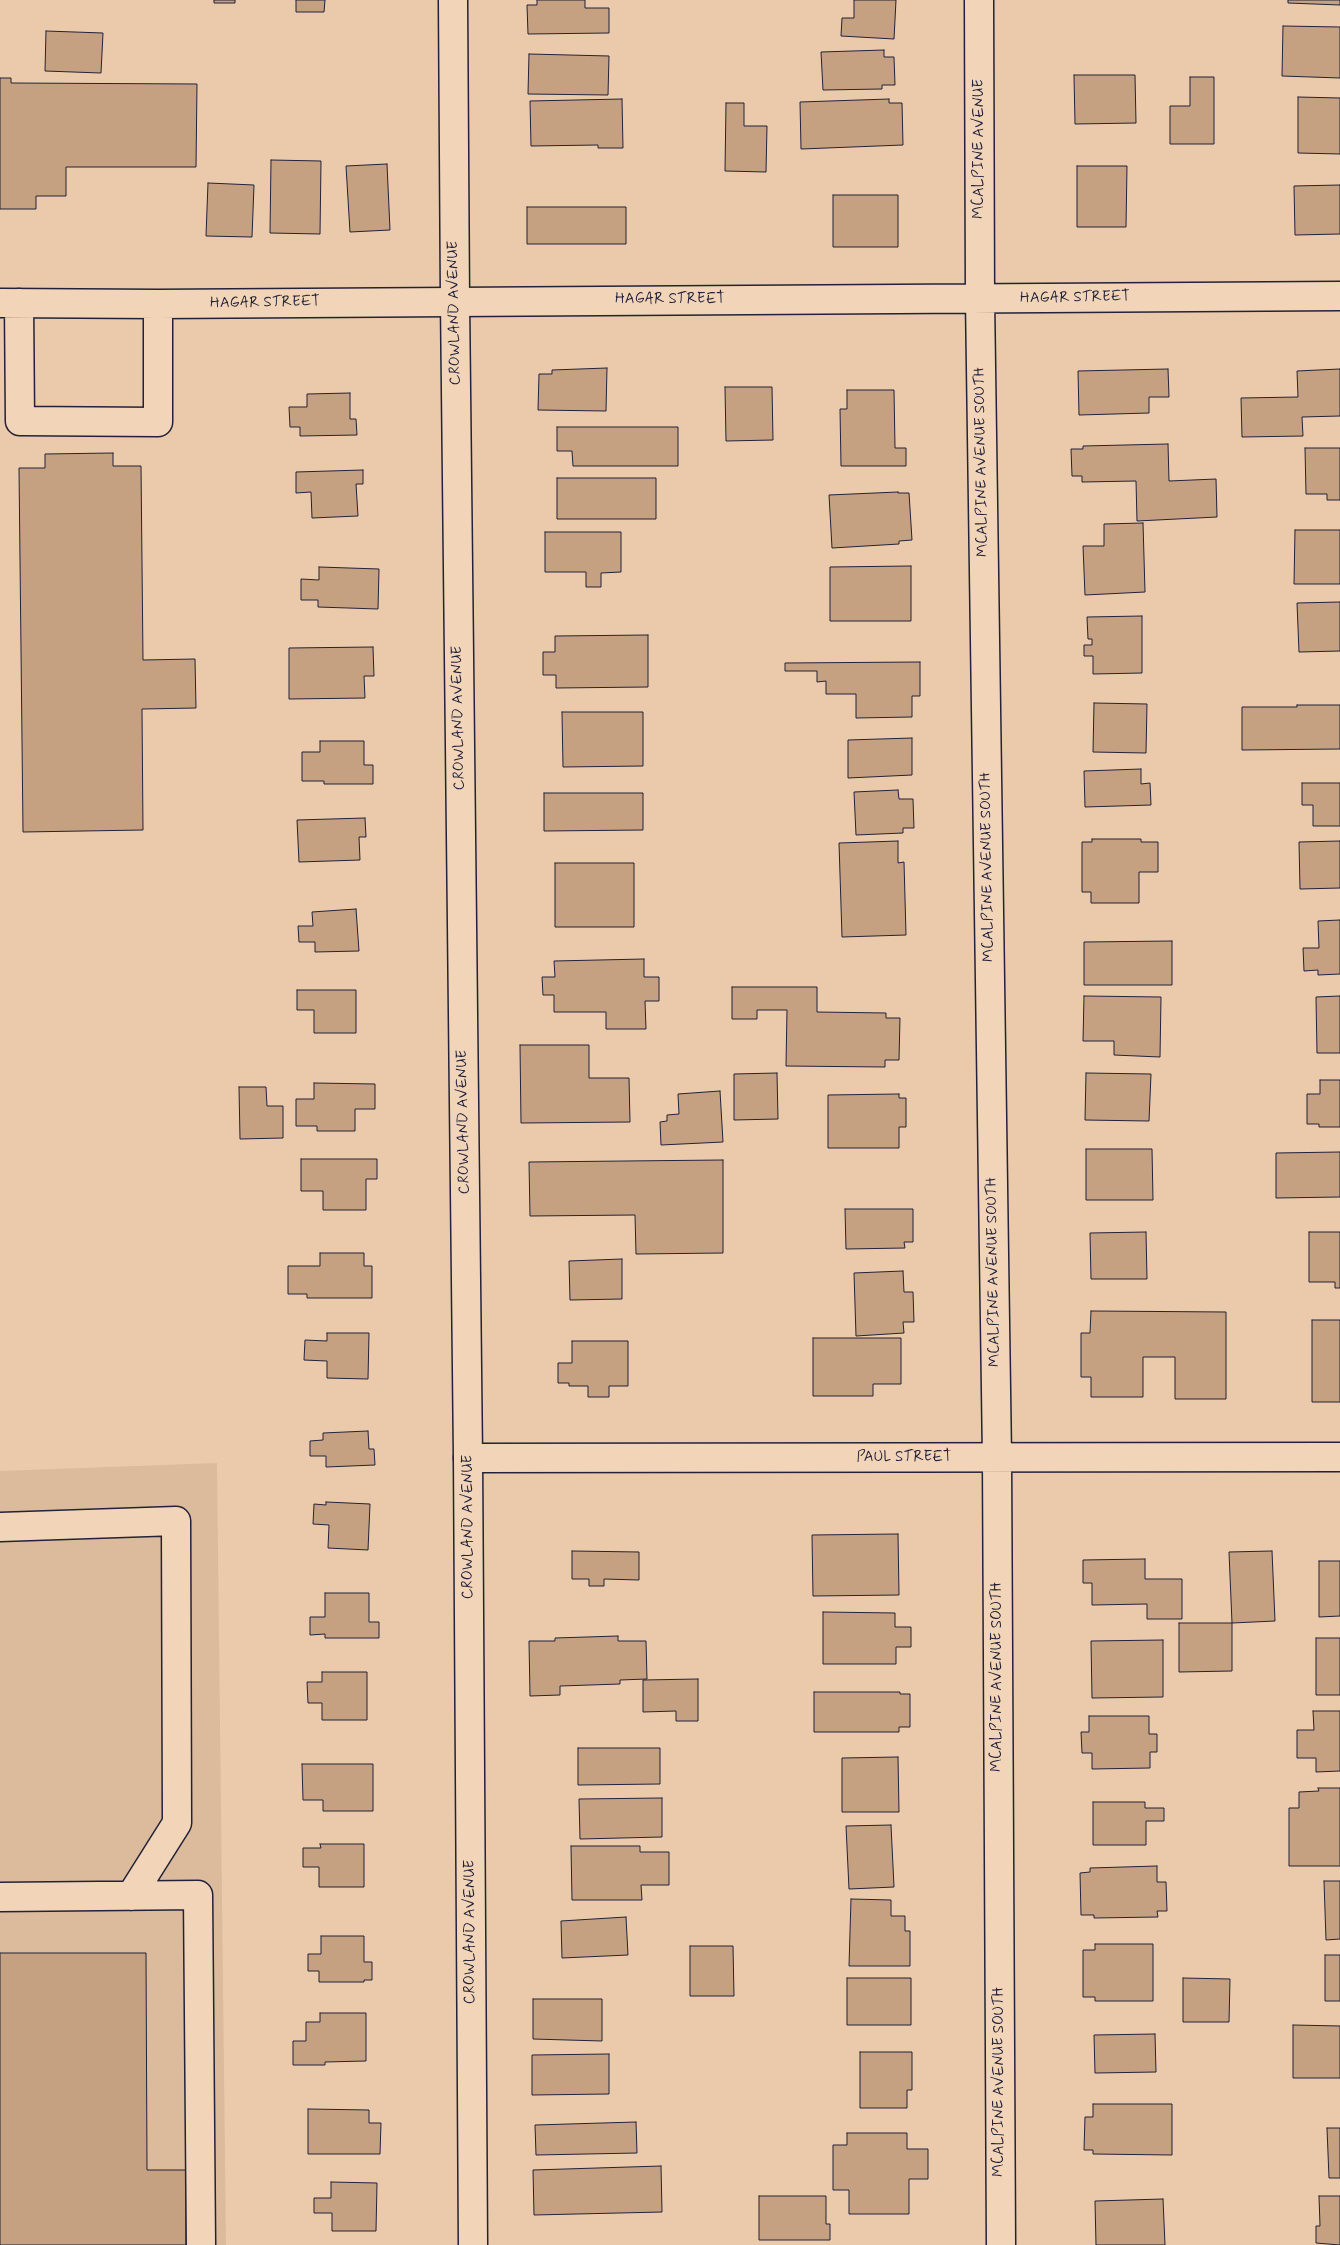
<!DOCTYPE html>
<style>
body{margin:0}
canvas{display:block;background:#eacaaa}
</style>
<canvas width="1340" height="2245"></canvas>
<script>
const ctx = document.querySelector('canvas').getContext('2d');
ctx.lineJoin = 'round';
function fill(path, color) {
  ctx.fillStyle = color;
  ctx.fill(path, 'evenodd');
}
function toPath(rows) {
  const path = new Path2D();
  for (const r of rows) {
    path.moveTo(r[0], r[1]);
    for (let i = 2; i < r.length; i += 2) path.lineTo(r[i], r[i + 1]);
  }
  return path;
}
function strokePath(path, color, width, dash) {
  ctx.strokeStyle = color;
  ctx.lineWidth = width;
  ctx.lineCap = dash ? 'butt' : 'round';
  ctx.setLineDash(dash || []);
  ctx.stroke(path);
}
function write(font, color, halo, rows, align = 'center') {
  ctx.font = font + ' Mynerve,sans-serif';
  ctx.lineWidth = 4;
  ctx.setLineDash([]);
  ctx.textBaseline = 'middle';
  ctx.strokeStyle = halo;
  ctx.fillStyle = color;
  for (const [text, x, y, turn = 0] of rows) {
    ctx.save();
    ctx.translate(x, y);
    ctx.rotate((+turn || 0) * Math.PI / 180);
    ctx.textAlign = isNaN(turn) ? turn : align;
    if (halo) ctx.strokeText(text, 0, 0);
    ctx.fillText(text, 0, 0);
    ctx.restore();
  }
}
const built = toPath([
 [217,1463,226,2245,0,2245,0,1471]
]);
const building = toPath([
 [214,0,235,0,235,3,214,3,214,0],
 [296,0,325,0,324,12,296,12,296,0],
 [537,0,585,0,585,8,609,8,609,33,528,34,527,5,537,5,537,0],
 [854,0,896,0,894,39,841,36,842,18,854,18,854,0],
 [1288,0,1340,0,1340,5,1288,3,1288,0],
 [1283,26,1340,27,1340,78,1282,76,1283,26],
 [46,31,103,33,101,73,45,71,46,31],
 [884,50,884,57,894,57,895,85,882,85,882,89,823,90,821,52,884,50],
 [529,54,609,56,608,95,528,94,529,54],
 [1074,75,1135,75,1136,123,1075,124,1074,75],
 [1190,77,1214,77,1214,144,1170,144,1170,106,1190,106,1190,77],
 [0,78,11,78,11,83,197,84,196,167,66,167,66,196,36,196,36,209,0,209,0,78],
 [1298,97,1340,98,1340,154,1298,153,1298,97],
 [622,99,623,148,598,148,598,145,531,146,530,101,622,99],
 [889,99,889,103,902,103,903,145,801,149,800,102,889,99],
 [726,103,744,103,744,126,767,126,766,172,725,171,726,103],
 [271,160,321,161,320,234,270,233,271,160],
 [387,164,390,230,350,232,346,166,387,164],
 [1077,166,1127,166,1126,227,1077,227,1077,166],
 [208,183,254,185,252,237,206,236,208,183],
 [1340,185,1340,234,1295,235,1294,186,1340,185],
 [833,195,898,195,898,247,833,247,833,195],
 [527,207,626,207,626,244,527,244,527,207],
 [607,368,606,411,538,410,539,374,552,374,552,370,607,368],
 [1168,369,1169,397,1149,397,1149,413,1079,415,1078,371,1168,369],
 [1340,369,1340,416,1302,417,1303,436,1242,437,1241,398,1298,397,1297,371,1340,369],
 [725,387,772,387,773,440,726,441,725,387],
 [847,390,894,390,895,448,906,448,906,466,841,466,840,409,847,409,847,390],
 [350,393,350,419,356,419,357,435,300,436,300,427,290,427,289,407,307,407,307,394,350,393],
 [557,427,678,427,678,466,573,466,572,451,557,451,557,427],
 [1168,444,1169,481,1216,479,1217,517,1137,521,1136,481,1082,482,1082,476,1072,476,1071,449,1083,449,1083,446,1168,444],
 [1305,448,1340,448,1340,500,1327,500,1327,494,1306,494,1305,448],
 [113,453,113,466,141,466,143,660,195,659,196,708,142,709,143,830,23,832,19,468,45,468,45,454,113,453],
 [363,470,363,484,356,484,358,516,312,518,311,492,296,493,296,472,363,470],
 [557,478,656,478,656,519,557,519,557,478],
 [898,492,898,493,909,493,912,540,899,541,899,544,832,548,829,495,898,492],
 [1143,523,1145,592,1085,595,1083,546,1104,546,1104,524,1143,523],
 [1295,530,1340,530,1340,584,1294,584,1295,530],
 [545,532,621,532,621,572,601,573,601,587,586,587,586,572,545,572,545,532],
 [911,566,911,621,830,621,830,567,911,566],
 [319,567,379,569,378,609,318,607,318,600,301,600,301,579,319,580,319,567],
 [1340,602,1340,651,1299,652,1297,603,1340,602],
 [1142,616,1142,673,1093,674,1093,656,1084,656,1084,645,1092,645,1092,639,1088,639,1087,617,1142,616],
 [648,635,648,687,556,688,556,675,543,675,543,652,555,652,555,636,648,635],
 [373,647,374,676,364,676,365,698,289,699,289,648,373,647],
 [920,662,920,696,912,696,912,717,856,718,856,694,826,694,826,681,817,682,817,671,785,671,785,663,920,662],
 [1094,703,1147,704,1146,753,1093,752,1094,703],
 [1297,705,1340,705,1340,749,1242,750,1242,707,1297,707,1297,705],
 [562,712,643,712,643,766,563,767,562,712],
 [912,738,912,775,848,778,848,740,912,738],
 [320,741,364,741,364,765,373,765,373,784,324,784,324,781,302,781,302,752,320,752,320,741],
 [1141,769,1141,784,1150,783,1151,805,1085,807,1084,771,1141,769],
 [1302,783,1340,783,1340,826,1313,826,1313,805,1302,805,1302,783],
 [898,790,899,799,913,799,914,828,903,828,903,833,856,835,854,792,898,790],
 [544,793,643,793,643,830,544,831,544,793],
 [365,818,366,837,359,837,360,860,299,862,297,820,365,818],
 [1092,839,1141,839,1141,842,1158,842,1158,872,1139,872,1139,903,1091,903,1091,892,1082,892,1082,842,1092,842,1092,839],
 [898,841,898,863,904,862,906,935,842,937,839,843,898,841],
 [1340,841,1340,888,1300,889,1299,842,1340,841],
 [555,863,634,863,634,927,555,927,555,863],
 [356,909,359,951,315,952,315,942,299,942,298,926,313,926,312,912,356,909],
 [1340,920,1340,974,1318,975,1318,970,1304,971,1303,948,1319,948,1318,921,1340,920],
 [1172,941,1172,985,1084,985,1084,942,1172,941],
 [644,959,644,977,659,977,659,1001,645,1001,646,1029,606,1029,606,1012,554,1012,554,995,543,995,542,977,555,977,554,961,644,959],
 [732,987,817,987,817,1012,886,1013,886,1018,900,1018,899,1060,885,1060,885,1067,786,1066,787,1010,757,1010,757,1019,732,1019,732,987],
 [297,990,356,990,356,1033,314,1033,314,1010,297,1010,297,990],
 [1084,996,1161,997,1160,1057,1114,1055,1114,1041,1083,1041,1084,996],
 [1340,996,1340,1053,1317,1053,1316,997,1340,996],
 [520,1045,589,1045,589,1078,629,1078,630,1122,521,1123,520,1045],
 [777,1073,778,1119,734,1120,734,1074,777,1073],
 [1086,1073,1151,1074,1149,1121,1085,1120,1086,1073],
 [1320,1080,1340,1080,1340,1127,1319,1127,1319,1124,1307,1124,1307,1094,1320,1094,1320,1080],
 [314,1083,375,1084,375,1109,355,1109,355,1131,317,1131,317,1126,296,1126,296,1099,314,1099,314,1083],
 [239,1087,266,1087,267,1106,283,1106,283,1138,240,1139,239,1087],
 [720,1091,723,1142,661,1145,660,1122,667,1121,667,1115,679,1114,678,1094,720,1091],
 [899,1094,899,1098,906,1098,906,1127,899,1127,899,1148,828,1148,828,1095,899,1094],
 [1086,1149,1152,1149,1153,1200,1086,1200,1086,1149],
 [1340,1152,1340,1197,1276,1198,1276,1153,1340,1152],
 [301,1159,377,1159,377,1179,366,1179,366,1210,323,1210,323,1191,301,1191,301,1159],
 [723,1160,723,1253,636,1254,635,1215,530,1216,529,1162,723,1160],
 [845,1209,913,1209,913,1242,904,1242,905,1248,846,1249,845,1209],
 [1146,1232,1147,1279,1091,1279,1090,1233,1146,1232],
 [1309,1232,1340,1232,1340,1288,1335,1288,1335,1282,1309,1282,1309,1232],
 [320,1253,364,1253,364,1266,372,1266,372,1298,307,1298,307,1294,288,1294,288,1266,320,1266,320,1253],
 [622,1259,622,1299,570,1300,569,1261,622,1259],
 [903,1271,904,1292,913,1292,914,1322,903,1322,904,1333,856,1336,854,1273,903,1271],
 [1091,1311,1226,1312,1226,1399,1175,1399,1175,1357,1143,1357,1143,1397,1091,1397,1091,1377,1081,1377,1081,1333,1090,1333,1091,1311],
 [1312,1320,1340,1320,1340,1402,1312,1402,1312,1320],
 [327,1333,369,1333,368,1379,327,1378,327,1361,304,1360,305,1340,327,1341,327,1333],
 [813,1338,901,1338,901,1384,873,1384,873,1396,813,1396,813,1338],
 [572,1341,628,1341,628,1386,609,1386,609,1397,588,1397,588,1386,569,1386,569,1383,558,1383,558,1363,572,1363,572,1341],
 [368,1431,369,1449,374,1449,375,1465,326,1467,326,1456,310,1456,310,1441,323,1440,323,1433,368,1431],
 [326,1502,370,1504,368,1550,328,1548,329,1525,313,1524,314,1504,326,1505,326,1502],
 [898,1534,899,1595,813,1596,812,1535,898,1534],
 [572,1551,639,1552,639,1580,604,1579,604,1586,589,1586,589,1579,572,1579,572,1551],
 [1272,1551,1275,1621,1232,1623,1229,1552,1272,1551],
 [1145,1559,1145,1579,1182,1579,1182,1619,1147,1619,1147,1604,1092,1605,1092,1583,1083,1583,1083,1560,1145,1559],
 [1319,1561,1340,1561,1340,1616,1319,1617,1319,1561],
 [325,1593,369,1593,369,1622,379,1622,379,1638,325,1638,325,1634,310,1635,310,1617,325,1617,325,1593],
 [823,1612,895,1613,895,1627,911,1627,911,1647,896,1647,896,1664,823,1664,823,1612],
 [1179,1623,1232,1623,1232,1671,1179,1672,1179,1623],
 [618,1636,618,1641,646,1641,647,1679,620,1680,620,1684,560,1686,560,1695,530,1696,529,1641,555,1641,555,1638,618,1636],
 [1316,1638,1340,1638,1340,1695,1316,1695,1316,1638],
 [1163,1640,1163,1697,1092,1698,1091,1641,1163,1640],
 [322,1672,367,1672,367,1720,322,1720,322,1703,308,1703,307,1682,322,1682,322,1672],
 [698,1679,698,1721,676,1721,676,1711,643,1712,643,1680,698,1679],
 [814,1692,900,1692,900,1694,910,1694,910,1727,899,1727,899,1732,814,1732,814,1692],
 [1313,1711,1340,1711,1340,1771,1316,1772,1316,1758,1297,1758,1297,1730,1314,1730,1313,1711],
 [1089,1716,1149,1716,1149,1734,1157,1734,1157,1752,1150,1752,1150,1768,1092,1769,1092,1753,1082,1753,1081,1732,1089,1732,1089,1716],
 [578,1748,660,1748,660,1784,578,1785,578,1748],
 [898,1757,899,1812,842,1812,842,1758,898,1757],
 [302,1764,373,1764,373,1811,323,1811,323,1800,303,1800,302,1764],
 [1318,1788,1340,1788,1340,1866,1289,1866,1289,1808,1299,1808,1299,1792,1319,1791,1318,1788],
 [662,1798,662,1837,580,1839,579,1799,662,1798],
 [1093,1802,1145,1802,1145,1808,1164,1808,1164,1821,1146,1821,1146,1845,1093,1845,1093,1802],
 [891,1825,894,1887,849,1889,846,1826,891,1825],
 [320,1844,364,1844,364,1887,319,1887,319,1867,303,1867,303,1848,321,1848,320,1844],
 [571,1846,640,1846,640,1852,669,1852,669,1885,641,1885,642,1900,572,1900,571,1846],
 [1157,1866,1157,1882,1166,1882,1167,1911,1157,1911,1158,1917,1094,1918,1094,1915,1081,1915,1080,1873,1090,1872,1090,1868,1157,1866],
 [1324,1881,1340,1881,1340,1939,1326,1940,1324,1881],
 [851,1899,891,1900,891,1916,905,1916,905,1931,910,1931,910,1966,849,1966,851,1899],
 [626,1917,628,1955,562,1958,561,1921,626,1917],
 [321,1936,364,1936,364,1962,372,1962,372,1980,364,1980,364,1982,319,1982,319,1971,308,1971,308,1954,321,1954,321,1936],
 [1095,1944,1153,1944,1153,2001,1095,2001,1095,1997,1083,1997,1083,1950,1095,1950,1095,1944],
 [690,1946,733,1946,734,1996,690,1996,690,1946],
 [0,1953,146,1953,147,2170,186,2170,186,2245,0,2245,0,1953],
 [1325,1955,1340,1955,1340,2001,1325,2001,1325,1955],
 [847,1978,911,1978,911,2025,847,2025,847,1978],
 [1183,1978,1230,1979,1229,2022,1183,2022,1183,1978],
 [533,1999,602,1999,602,2041,533,2039,533,1999],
 [320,2013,366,2013,366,2061,325,2062,325,2065,293,2065,293,2041,306,2041,306,2022,320,2022,320,2013],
 [1293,2025,1340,2026,1340,2078,1293,2078,1293,2025],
 [1155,2034,1156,2072,1095,2073,1094,2035,1155,2034],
 [860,2052,912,2052,912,2090,907,2090,907,2108,860,2108,860,2052],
 [609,2054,609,2094,532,2095,532,2055,609,2054],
 [1093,2104,1172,2104,1172,2155,1093,2154,1093,2150,1084,2150,1085,2117,1093,2117,1093,2104],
 [308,2109,369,2110,369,2123,381,2123,380,2154,308,2154,308,2109],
 [636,2122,637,2153,536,2155,535,2125,636,2122],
 [1327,2128,1340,2128,1340,2178,1329,2178,1327,2128],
 [847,2133,907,2133,907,2149,928,2149,928,2179,909,2179,909,2214,849,2214,849,2190,833,2190,833,2145,847,2145,847,2133],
 [661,2166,662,2212,534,2215,533,2170,661,2166],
 [331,2182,377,2183,376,2231,332,2231,332,2213,314,2213,314,2198,331,2198,331,2182],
 [759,2196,826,2196,826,2224,830,2224,830,2240,759,2240,759,2196],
 [1319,2196,1340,2196,1340,2245,1316,2243,1316,2226,1320,2226,1319,2196],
 [1163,2199,1165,2245,1096,2245,1095,2201,1163,2199]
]);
const minor = toPath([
 [979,0,980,299,997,1458,1001,2245],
 [0,303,158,304,1340,296],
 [19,303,20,421,158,422,158,304],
 [468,1458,1340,1457],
 [0,1527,176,1521,177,1823,131,1896],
 [0,1897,198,1895,201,2245]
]);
const major = toPath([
 [453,0,455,301,468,1458,473,2245]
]);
const streetNames = [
 ["MCALPINE AVENUE",980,149,-90],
 ["HAGAR STREET",1075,298,-1],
 ["HAGAR STREET",670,300],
 ["HAGAR STREET",265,303,-1],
 ["CROWLAND AVENUE",455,313,-91],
 ["MCALPINE AVENUE SOUTH",982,462,-91],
 ["CROWLAND AVENUE",459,718,-91],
 ["MCALPINE AVENUE SOUTH",988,867,-91],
 ["CROWLAND AVENUE",464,1122,-91],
 ["MCALPINE AVENUE SOUTH",994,1272,-91],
 ["PAUL STREET",904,1458],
 ["CROWLAND AVENUE",469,1527,-90],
 ["MCALPINE AVENUE SOUTH",998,1677,-90],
 ["CROWLAND AVENUE",471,1932,-90],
 ["MCALPINE AVENUE SOUTH",1000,2082,-90]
];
fill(built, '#dbbb9c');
fill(building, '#c6a181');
strokePath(building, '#22223b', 1);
strokePath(minor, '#22223b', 31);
strokePath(major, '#22223b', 31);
strokePath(minor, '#f2d5b8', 28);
strokePath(major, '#f2d5b8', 28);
write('15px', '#22223b', '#f2d5b8', streetNames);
</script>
